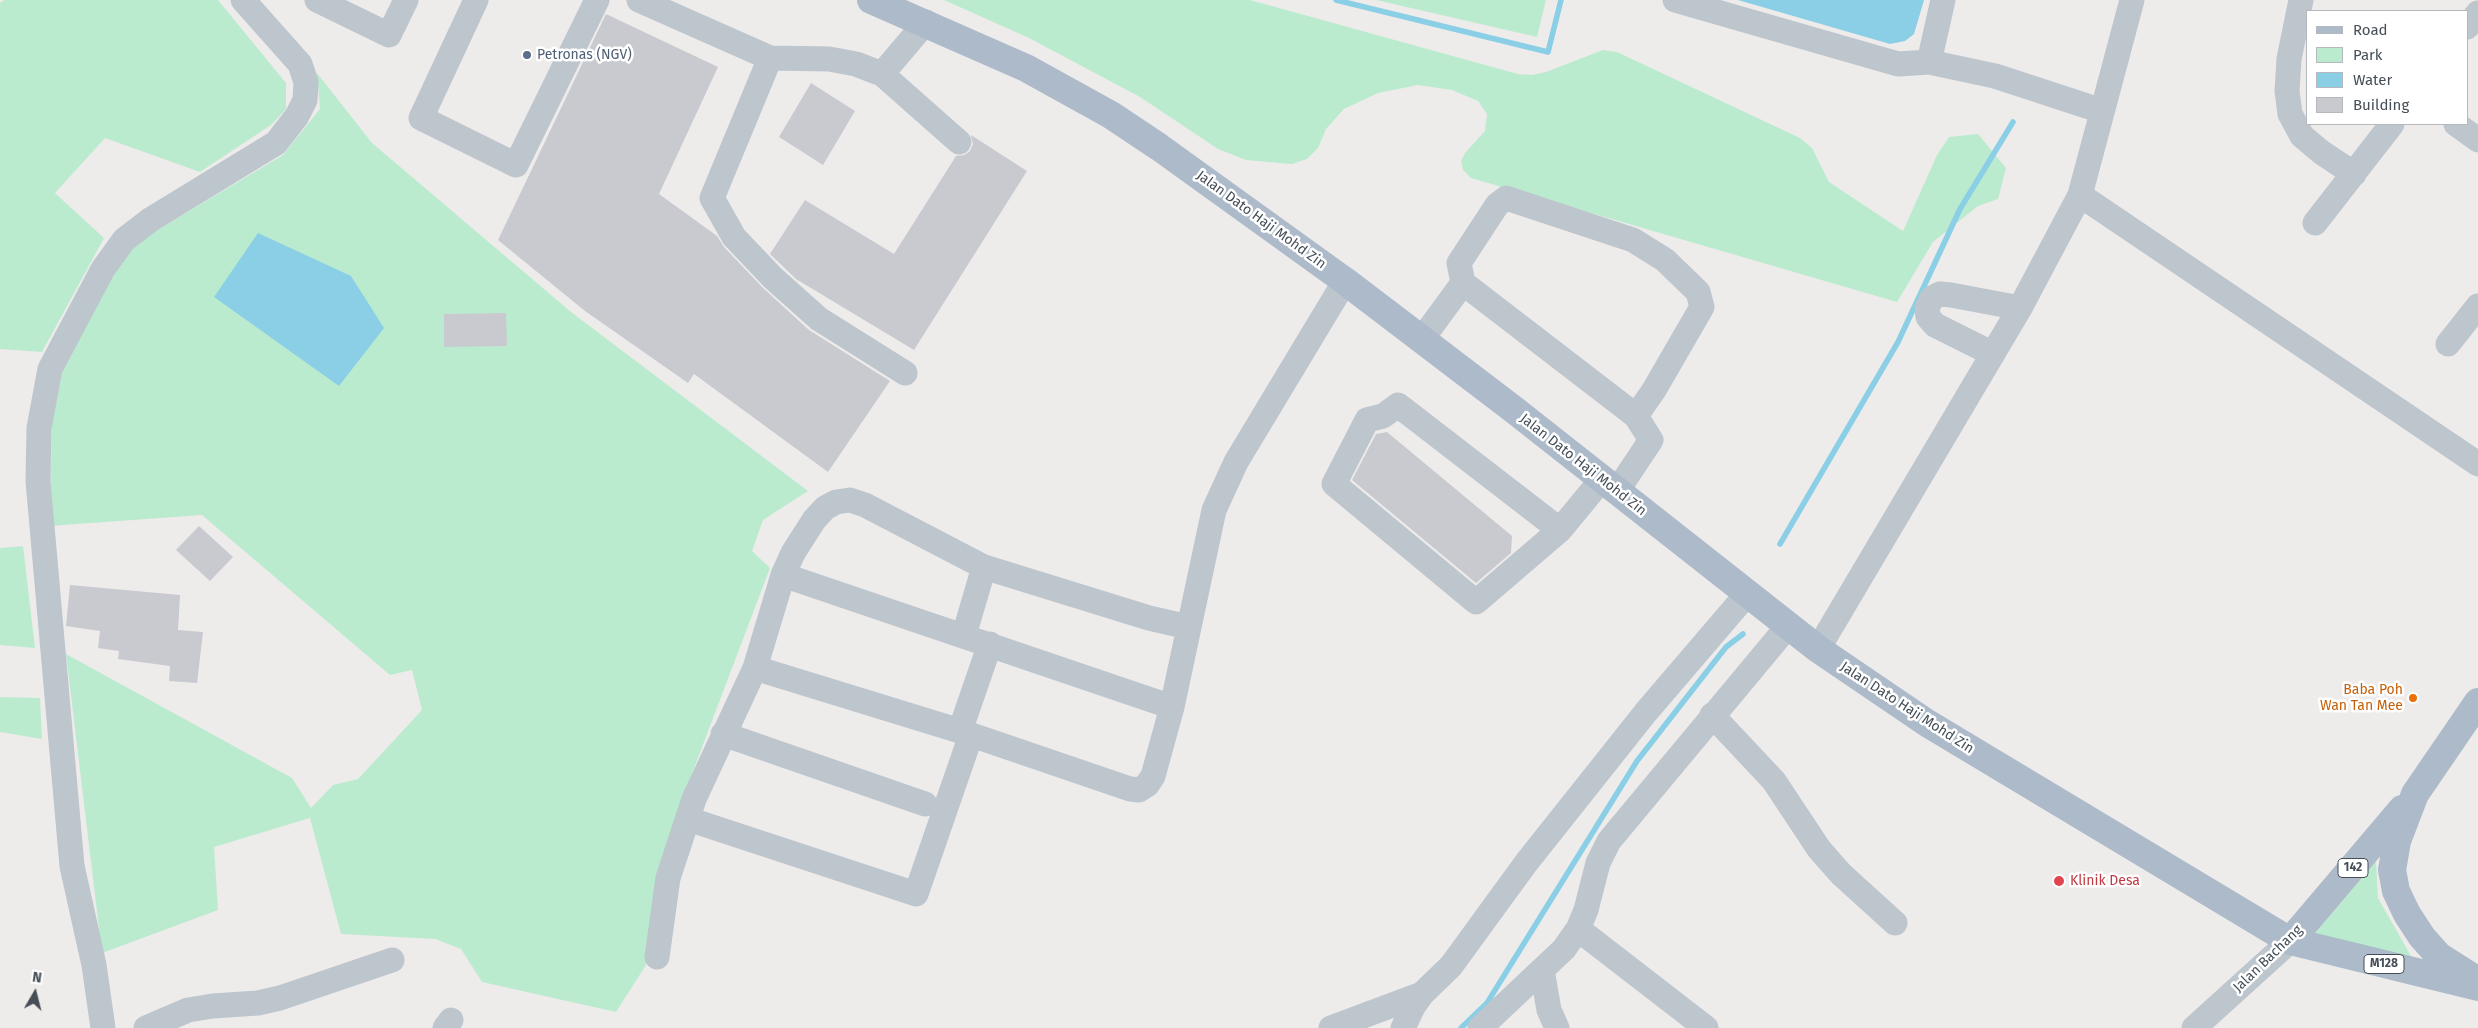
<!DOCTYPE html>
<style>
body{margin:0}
#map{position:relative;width:2478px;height:1028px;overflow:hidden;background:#eeebeb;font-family:"Fira Sans",sans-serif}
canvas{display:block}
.legend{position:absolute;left:2306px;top:10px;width:162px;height:115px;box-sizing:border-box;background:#fff;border:1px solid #b5b8bc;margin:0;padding:6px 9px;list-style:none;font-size:15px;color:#454e57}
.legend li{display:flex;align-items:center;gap:10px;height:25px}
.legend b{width:25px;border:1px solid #b5b8bc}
.north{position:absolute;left:10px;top:968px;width:50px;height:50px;-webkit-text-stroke:4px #fff;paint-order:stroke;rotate:8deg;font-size:14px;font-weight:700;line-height:20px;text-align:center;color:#454e57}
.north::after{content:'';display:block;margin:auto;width:18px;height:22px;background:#454e57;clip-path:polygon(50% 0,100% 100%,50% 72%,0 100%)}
</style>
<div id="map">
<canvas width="2478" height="1028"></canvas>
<ul class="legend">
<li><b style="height:6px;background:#acbac9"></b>Road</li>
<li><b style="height:14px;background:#bbebcf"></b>Park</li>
<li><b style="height:14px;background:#8acfe5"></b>Water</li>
<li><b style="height:14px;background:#c8cad0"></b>Building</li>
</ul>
<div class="north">N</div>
</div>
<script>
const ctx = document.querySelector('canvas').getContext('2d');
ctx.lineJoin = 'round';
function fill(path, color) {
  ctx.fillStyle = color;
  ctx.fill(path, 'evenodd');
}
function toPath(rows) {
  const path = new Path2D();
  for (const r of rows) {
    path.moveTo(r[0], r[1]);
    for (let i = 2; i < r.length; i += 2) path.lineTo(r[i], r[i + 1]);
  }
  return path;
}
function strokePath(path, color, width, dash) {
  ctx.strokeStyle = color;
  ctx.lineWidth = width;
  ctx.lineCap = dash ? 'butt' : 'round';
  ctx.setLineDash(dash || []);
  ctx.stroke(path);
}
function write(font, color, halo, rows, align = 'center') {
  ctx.font = font + ' "Fira Sans",sans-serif';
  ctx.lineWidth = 5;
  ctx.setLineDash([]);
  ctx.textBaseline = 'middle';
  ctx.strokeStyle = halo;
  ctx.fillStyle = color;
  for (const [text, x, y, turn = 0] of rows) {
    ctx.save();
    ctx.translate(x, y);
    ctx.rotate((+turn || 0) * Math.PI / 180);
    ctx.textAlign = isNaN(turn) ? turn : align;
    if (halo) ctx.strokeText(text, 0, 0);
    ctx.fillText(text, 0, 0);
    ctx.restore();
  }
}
const green = toPath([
 [4,0,218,0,286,83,286,109,271,125,200,172,105,138,55,193,104,238,42,352,0,349,0,3],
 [944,0,1250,0,1518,74,1532,75,1546,72,1603,50,1617,52,1800,138,1812,148,1829,182,1903,231,1937,155,1949,137,1978,134,2006,168,1998,199,1978,206,1933,242,1897,302,1471,178,1463,170,1461,161,1465,153,1485,131,1487,114,1478,101,1452,90,1418,85,1378,93,1344,109,1326,129,1318,148,1307,159,1292,164,1246,160,1218,149,1140,97,1029,38],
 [1376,0,1546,0,1537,37],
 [317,73,372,143,571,312,808,491,763,520,752,551,770,568,682,800,659,871,646,965,616,1012,482,982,461,949,435,939,341,934,310,818,214,847,218,910,102,953,66,654,292,778,311,808,333,785,358,779,422,710,412,670,390,675,202,515,50,526,52,407,62,372,106,284,134,244,283,155,320,109],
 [23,546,35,648,0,645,0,548],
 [0,697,40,698,42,739,0,732],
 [2376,861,2378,898,2415,963,2311,938]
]);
const water = toPath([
 [1738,0,1924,0,1914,34,1905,41,1890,44],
 [258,233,351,276,384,328,339,386,214,297]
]);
const stream = toPath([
 [1336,0,1548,52,1561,0],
 [1780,544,1898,342,1960,209,2013,122],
 [1461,1028,1487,1003,1637,761,1726,647,1743,634]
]);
const building = toPath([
 [606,14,718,67,659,194,717,236,724,247,763,288,809,330,890,381,828,472,694,374,688,383,585,311,498,240],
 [811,83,855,111,823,165,779,137],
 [971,135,1027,171,914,350,796,279,770,254,805,200,894,254,956,156,964,155,970,151,973,144],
 [506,313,507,346,444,347,444,314],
 [1387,432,1512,536,1511,553,1476,583,1352,480,1376,434],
 [199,526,233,557,210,581,176,550],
 [70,585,180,595,178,630,203,632,197,683,169,681,170,666,118,659,119,651,98,648,100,631,66,626]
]);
const minor = toPath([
 [317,0,389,35,406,0],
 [476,0,421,118,516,165,597,0],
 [639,0,770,58,829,59,856,64,882,74,959,142],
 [1675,0,1898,64,1929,62,1995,76,2102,111],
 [2301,0,2289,59,2287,91,2290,114,2302,136,2321,152,2354,174],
 [2467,27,2478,13],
 [770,58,712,198,734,237,773,278,819,319,905,373],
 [1929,62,1943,0],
 [882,74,926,22],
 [2456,124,2478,140],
 [2080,195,2478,464],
 [2315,223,2392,124],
 [1422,339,1463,283],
 [2448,344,2478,306],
 [1993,354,1935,325,1928,317,1927,308,1932,298,1940,294,1951,295,2020,308],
 [1617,491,1651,440,1636,416,1463,283,1459,263,1497,205,1506,198,1633,240,1665,260,1698,292,1702,307,1654,390,1636,416],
 [1560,530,1398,405,1383,416,1367,420,1334,484,1476,602,1560,530,1602,479],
 [783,575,1172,707],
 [964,635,984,567],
 [1818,649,2020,308,2080,195,2132,0],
 [755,668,960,731,1130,789,1139,790,1147,785,1153,776,1172,707,1214,510,1236,462,1345,281],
 [1712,715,1774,781,1819,849,1841,874,1895,923],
 [960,731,990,644],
 [723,734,925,804],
 [688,819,916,894,971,735],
 [1578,929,1706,1028],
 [657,957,668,878,694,799,755,668,783,575,793,553,814,520,825,508,836,502,850,500,865,505,984,567,1149,618,1188,627],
 [1542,970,1549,1010,1557,1028],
 [103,1028,94,965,72,866,38,481,39,428,50,369,103,269,124,240,150,220,276,143,297,116,305,100,306,82,300,64,243,0],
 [146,1028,188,1010,213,1006,258,1003,280,998,392,960],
 [445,1028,451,1020],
 [1331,1028,1422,994,1451,966,1526,863,1646,712,1747,594],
 [1403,1028,1413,1007,1422,994],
 [1480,1028,1564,949,1578,929,1586,910,1598,863,1609,841,1788,626],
 [2194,1028,2290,941]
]);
const major = toPath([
 [871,0,1026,68,1111,115,1159,147,1345,281,1513,409,1818,649,1927,723,2290,941,2478,987],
 [2290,941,2402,809],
 [2475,979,2439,956,2422,937,2407,914,2396,891,2392,870,2397,841,2415,794,2478,702]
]);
const markers = [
 [527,55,5,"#5c6f8a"],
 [2413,698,5,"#e8710a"],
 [2059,881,6,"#e0444e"]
];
const shields = [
 [2353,868,30],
 [2384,964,40]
];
const shieldNames = [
 ["142",2353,868],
 ["M128",2384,964]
];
const serviceNames = [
 ["Petronas (NGV)",537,55]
];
const streetNames = [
 ["Jalan Dato Haji Mohd Zin",1261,220,36],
 ["Jalan Dato Haji Mohd Zin",1583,465,38],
 ["Jalan Dato Haji Mohd Zin",1907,708,33],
 ["Jalan Bachang",2268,959,-44]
];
const foodNames = [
 ["Baba Poh",2403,690],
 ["Wan Tan Mee",2403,706]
];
const healthNames = [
 ["Klinik Desa",2070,881]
];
fill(green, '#bbebcf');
fill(water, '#8acfe5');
strokePath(stream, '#8acfe5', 5.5);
fill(building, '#c8cad0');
strokePath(minor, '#bdc5cd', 25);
strokePath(major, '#acbac9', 28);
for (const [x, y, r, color] of markers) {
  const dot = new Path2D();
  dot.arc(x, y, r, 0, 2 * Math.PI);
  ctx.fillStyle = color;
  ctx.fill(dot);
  strokePath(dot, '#fff', 2);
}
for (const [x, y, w] of shields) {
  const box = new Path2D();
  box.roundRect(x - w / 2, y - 9.5, w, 19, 4);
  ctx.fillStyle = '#fff';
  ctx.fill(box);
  strokePath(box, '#454e57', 1);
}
write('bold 12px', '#454e57', null, shieldNames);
write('14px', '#4e5e75', '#fff', serviceNames, 'left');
write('14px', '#454e57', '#fff', streetNames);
write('14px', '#c56008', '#fff', foodNames, 'right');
write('14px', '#be3a42', '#fff', healthNames, 'left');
</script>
